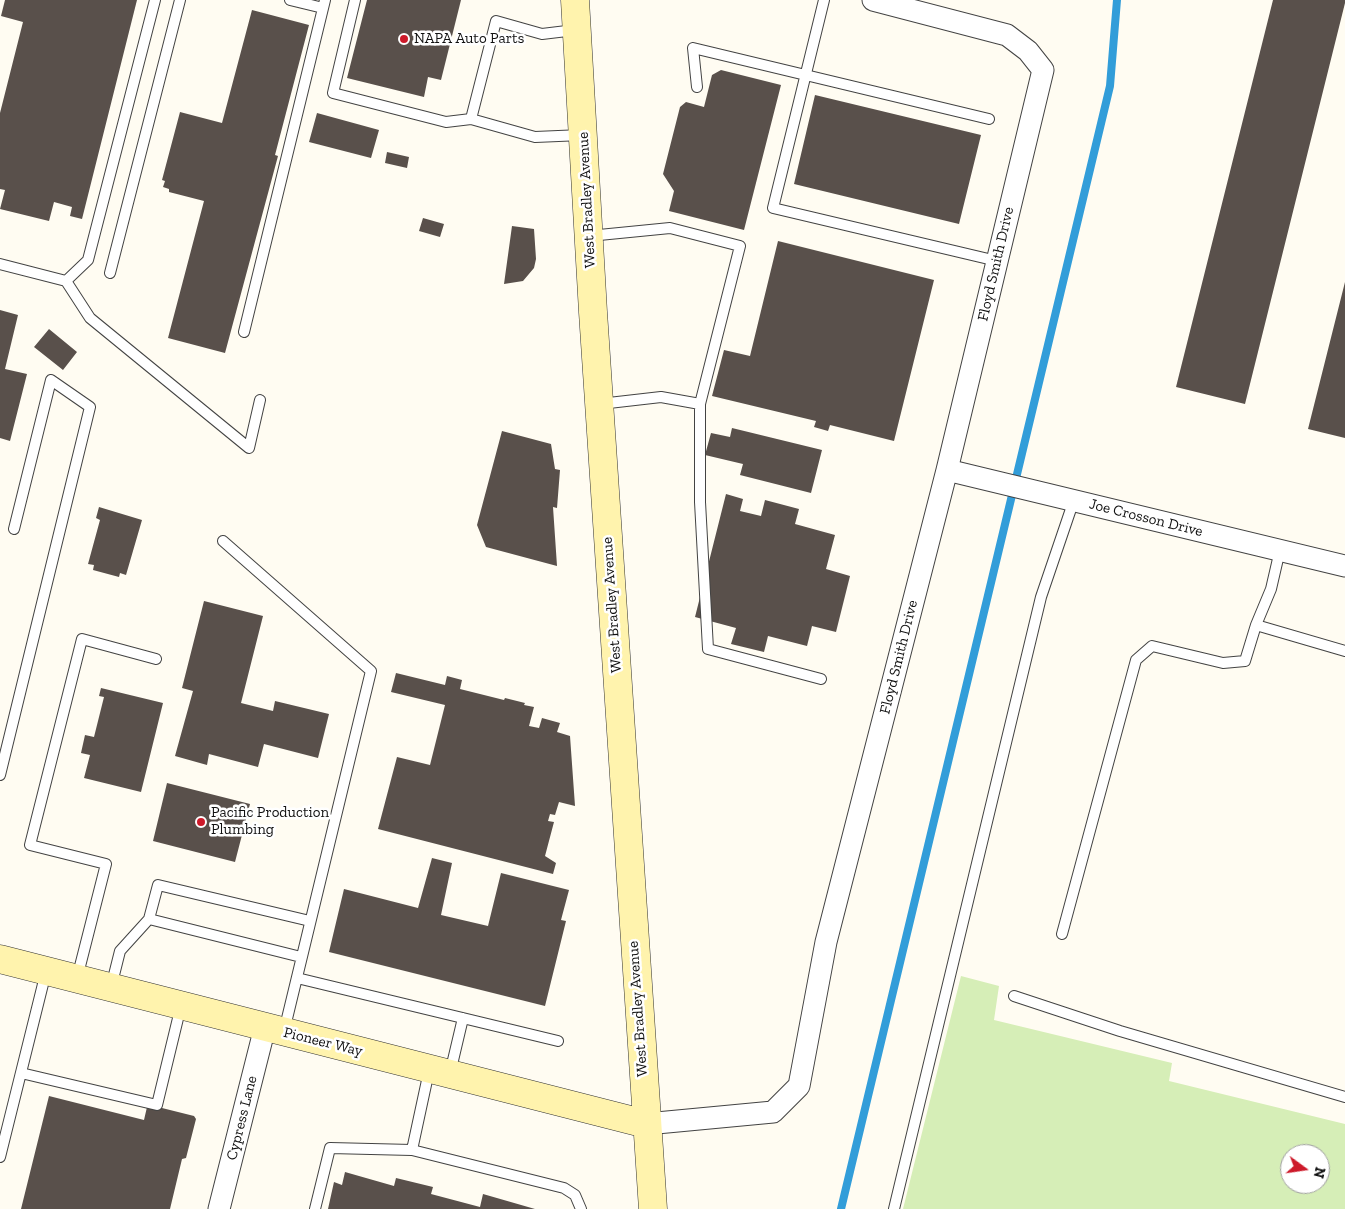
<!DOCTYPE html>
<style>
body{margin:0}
#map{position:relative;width:1345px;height:1209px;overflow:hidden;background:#fffcf2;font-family:"Zilla Slab",serif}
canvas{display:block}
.north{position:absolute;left:1280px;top:1144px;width:50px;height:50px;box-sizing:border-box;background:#fff;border:1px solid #9f9f9f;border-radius:50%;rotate:104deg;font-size:14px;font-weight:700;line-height:20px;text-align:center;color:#101010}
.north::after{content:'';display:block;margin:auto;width:18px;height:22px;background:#cd1a2a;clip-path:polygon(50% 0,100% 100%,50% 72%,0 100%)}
</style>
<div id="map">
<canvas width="1345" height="1209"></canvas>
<div class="north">N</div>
</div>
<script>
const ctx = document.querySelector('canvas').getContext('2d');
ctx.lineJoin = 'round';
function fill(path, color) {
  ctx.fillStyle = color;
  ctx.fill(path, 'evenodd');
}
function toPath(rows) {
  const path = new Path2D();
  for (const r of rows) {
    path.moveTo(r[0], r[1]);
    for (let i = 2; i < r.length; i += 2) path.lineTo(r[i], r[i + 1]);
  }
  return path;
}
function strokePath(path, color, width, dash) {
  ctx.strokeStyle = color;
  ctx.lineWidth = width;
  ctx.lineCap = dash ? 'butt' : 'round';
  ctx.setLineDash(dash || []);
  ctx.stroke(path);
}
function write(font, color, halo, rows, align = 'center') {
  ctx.font = font + ' "Zilla Slab",serif';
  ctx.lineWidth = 5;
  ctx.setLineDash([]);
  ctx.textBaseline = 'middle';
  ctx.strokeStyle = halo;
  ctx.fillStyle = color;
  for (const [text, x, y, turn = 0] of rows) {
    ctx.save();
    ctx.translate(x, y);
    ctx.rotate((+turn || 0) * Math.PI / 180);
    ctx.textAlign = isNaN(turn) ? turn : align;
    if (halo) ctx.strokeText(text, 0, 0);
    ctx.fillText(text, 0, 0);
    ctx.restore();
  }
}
const green = toPath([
 [961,976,999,986,994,1020,1172,1063,1169,1081,1345,1124,1345,1209,903,1209],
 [1290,1154,1320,1154,1320,1184,1290,1184]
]);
const stream = toPath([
 [841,1209,1110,86,1117,0]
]);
const building = toPath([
 [5,0,137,0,82,219,70,216,72,207,54,202,49,221,0,209,5,190,0,189,0,113,23,22,1,16],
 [367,0,461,0,441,80,428,77,424,97,347,78],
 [1273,0,1345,0,1345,3,1245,404,1176,387],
 [252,10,309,25,275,155,278,156,225,353,168,338,204,201,169,192,169,189,163,187,165,181,162,180,180,112,222,123],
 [721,70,781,85,744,230,669,211,674,191,663,174,680,107,686,102,704,107,712,75],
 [815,95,981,135,959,224,794,184],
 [317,113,379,130,371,158,309,142],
 [387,152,409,157,407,168,385,163],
 [423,218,444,224,440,237,419,231],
 [512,226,534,229,536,259,534,268,523,281,504,284],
 [778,241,934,280,894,441,830,425,828,431,814,427,816,421,712,396,724,350,750,356],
 [1345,282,1345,438,1308,429],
 [0,310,18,315,5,369,27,374,10,441,0,438],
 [49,329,77,352,63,370,34,347],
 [732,428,822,450,811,493,740,475,743,464,705,455,711,433,730,437],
 [502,431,551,444,555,469,560,470,557,508,553,507,557,566,486,547,477,525],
 [726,494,743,499,740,511,761,516,765,500,799,509,795,524,835,535,826,569,850,576,836,632,812,626,807,646,768,636,764,652,731,644,736,628,695,617],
 [99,507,142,520,126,575,120,573,119,577,93,570,94,565,88,564,100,520,96,518],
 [204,601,263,616,241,703,273,711,275,701,329,714,318,758,264,744,258,767,209,754,207,765,175,756,193,691,182,688],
 [396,673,445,685,447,676,462,680,460,689,504,700,505,698,525,703,524,705,534,707,529,726,539,728,542,718,560,723,557,732,570,736,575,806,559,802,555,815,550,814,548,821,554,822,545,856,556,863,553,874,378,829,397,757,430,765,445,705,391,692],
 [101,688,163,703,141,792,84,778,90,755,81,753,85,735,94,737,104,697,99,696],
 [167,783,250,804,235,862,153,841],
 [432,858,452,863,441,915,488,926,501,873,569,890,561,920,566,921,545,1006,329,952,344,889,418,908],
 [49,1096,144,1120,147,1107,150,1105,194,1116,196,1119,186,1158,182,1159,170,1209,21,1209],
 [345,1172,394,1186,396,1178,433,1187,431,1194,480,1207,483,1194,535,1209,328,1209,334,1182,342,1185]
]);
const service = toPath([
 [290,0,323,8],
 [355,0,333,93,446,122,471,119],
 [824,0,773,208,997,261],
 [575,30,542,34,496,21,471,119,535,137,582,135],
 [697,87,693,48,989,119],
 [589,236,670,228,740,246,700,404,661,397,600,404],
 [0,264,66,281,88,260,155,0],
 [110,273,180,0],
 [66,281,90,318,249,448,260,400],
 [244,332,325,0],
 [700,404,700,502,708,649,821,679],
 [223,541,371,671,284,1031],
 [1256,625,1345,651],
 [0,775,90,407,51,380,14,529],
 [149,919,158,885,310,921],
 [1062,934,1136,660,1152,646,1223,663,1245,661,1256,625,1271,589,1280,550],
 [77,978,106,864,30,845,82,639,156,659],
 [297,978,558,1041],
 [111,987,120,951,149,919,301,957],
 [1014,996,1120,1031,1345,1097],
 [21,1073,157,1105,181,1006],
 [450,1073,463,1018],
 [412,1150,429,1071],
 [0,1157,46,972],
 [315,1209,330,1148,412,1150,564,1188,575,1195,581,1209],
 [894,1209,1041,597,1074,500]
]);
const minor = toPath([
 [947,470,1345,566],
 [646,1124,773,1112,799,1086,826,942,947,470,1043,70,1028,51,1007,35,873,0],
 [219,1209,265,1027]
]);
const secondary = toPath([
 [575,0,593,312,653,1209],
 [0,959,646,1124]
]);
const markers = [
 [404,39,5,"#cd1a2a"],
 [201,822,5,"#cd1a2a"]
];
const poiNames = [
 ["NAPA Auto Parts",414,39],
 ["Pacific Production",211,813],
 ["Plumbing",211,830]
];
const streetNames = [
 ["West Bradley Avenue",587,200,-93],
 ["Floyd Smith Drive",996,264,-77],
 ["Joe Crosson Drive",1146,518,14],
 ["West Bradley Avenue",612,605,-94],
 ["Floyd Smith Drive",899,657,-76],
 ["West Bradley Avenue",638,1009,-94],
 ["Pioneer Way",323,1042,14],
 ["Cypress Lane",242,1118,-76]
];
fill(green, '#d6eeb7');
strokePath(stream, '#329dd9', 8);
fill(building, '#59504b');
strokePath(service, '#434343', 12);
strokePath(minor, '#434343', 23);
strokePath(secondary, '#323232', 29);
strokePath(service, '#fff', 10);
strokePath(minor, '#fff', 21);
strokePath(secondary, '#fff3ad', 28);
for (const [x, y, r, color] of markers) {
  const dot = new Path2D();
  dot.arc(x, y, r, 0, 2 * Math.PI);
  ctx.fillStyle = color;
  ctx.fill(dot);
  strokePath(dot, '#fff', 2);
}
write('15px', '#101010', '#fff', poiNames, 'left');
write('15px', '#101010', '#fff', streetNames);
</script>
